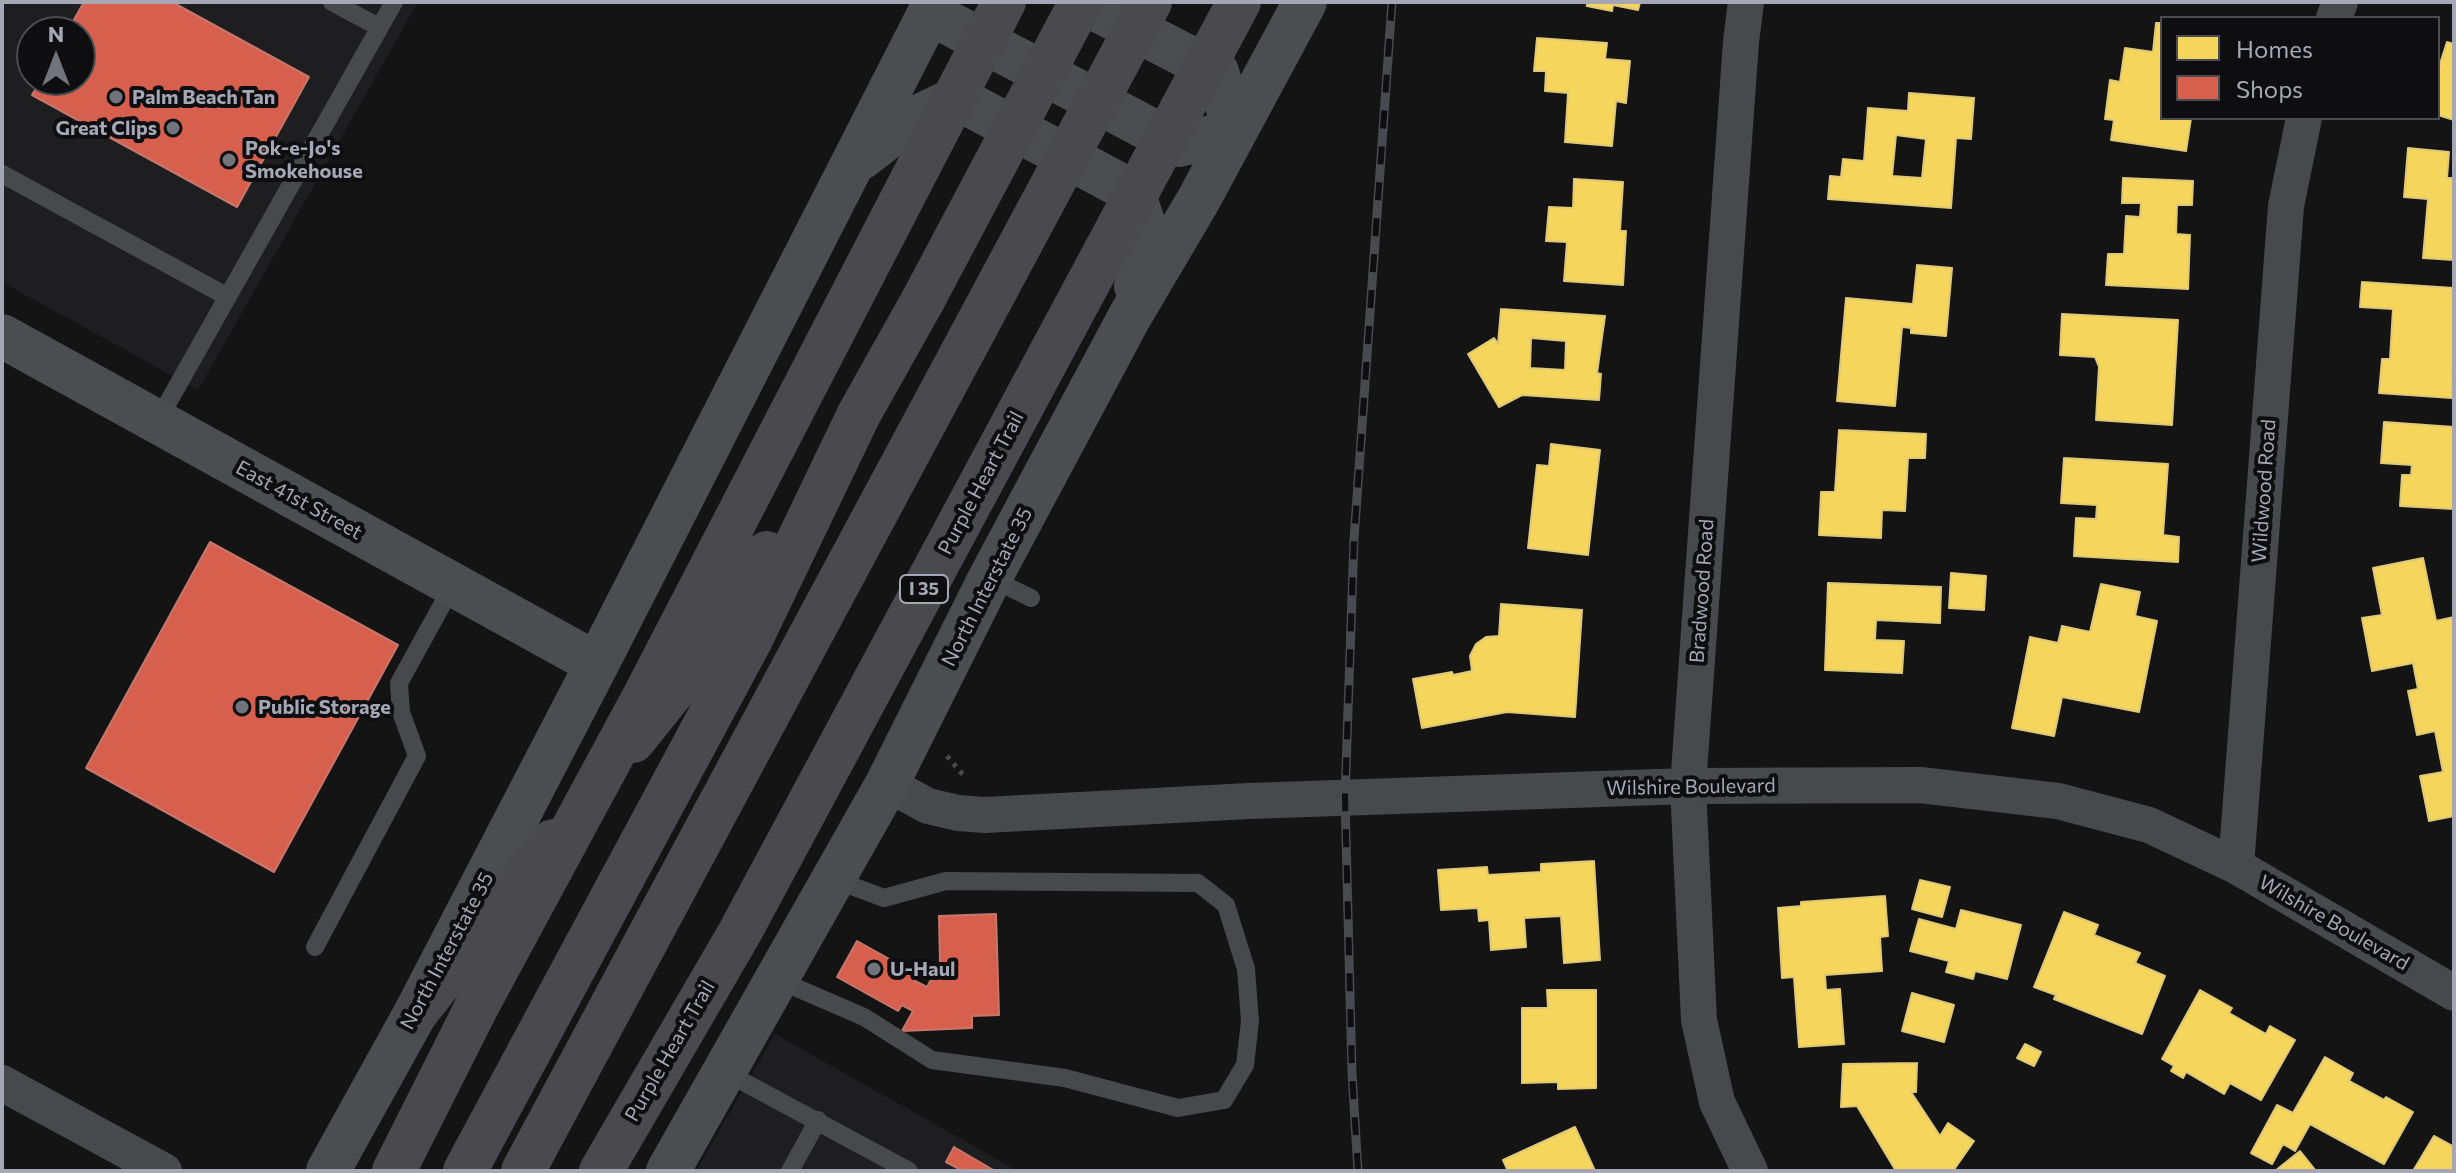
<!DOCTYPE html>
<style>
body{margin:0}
#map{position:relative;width:2456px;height:1173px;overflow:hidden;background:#141414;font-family:Commissioner,sans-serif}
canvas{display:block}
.frame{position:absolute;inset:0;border:4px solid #a5a8b4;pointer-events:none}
.legend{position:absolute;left:2160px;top:16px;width:280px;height:104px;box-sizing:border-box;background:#0e0e10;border:2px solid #4a4c52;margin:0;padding:10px 14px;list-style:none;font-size:24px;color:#a5a8b4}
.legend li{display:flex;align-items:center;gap:16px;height:40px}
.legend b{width:40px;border:2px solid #4a4c52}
.north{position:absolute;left:16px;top:16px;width:80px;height:80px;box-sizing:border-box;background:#0e0e10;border:2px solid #4a4c52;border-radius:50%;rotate:0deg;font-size:22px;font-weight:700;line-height:32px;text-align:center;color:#a5a8b4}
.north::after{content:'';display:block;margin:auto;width:28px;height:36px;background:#72747c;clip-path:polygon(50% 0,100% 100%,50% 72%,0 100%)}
</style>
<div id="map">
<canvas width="2456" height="1173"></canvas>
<div class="frame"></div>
<ul class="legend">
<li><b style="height:22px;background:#f6d55c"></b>Homes</li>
<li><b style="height:22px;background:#d6604d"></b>Shops</li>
</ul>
<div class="north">N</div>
</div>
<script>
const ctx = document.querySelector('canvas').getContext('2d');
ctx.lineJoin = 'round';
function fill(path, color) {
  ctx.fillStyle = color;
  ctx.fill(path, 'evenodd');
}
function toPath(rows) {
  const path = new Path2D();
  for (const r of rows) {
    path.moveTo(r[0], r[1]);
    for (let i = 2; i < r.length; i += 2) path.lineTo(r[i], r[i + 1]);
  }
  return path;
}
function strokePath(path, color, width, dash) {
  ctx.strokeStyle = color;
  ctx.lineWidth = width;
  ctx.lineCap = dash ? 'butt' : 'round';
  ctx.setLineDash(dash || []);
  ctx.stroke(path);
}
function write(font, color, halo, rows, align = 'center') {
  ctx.font = font + ' Commissioner,sans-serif';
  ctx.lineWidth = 8;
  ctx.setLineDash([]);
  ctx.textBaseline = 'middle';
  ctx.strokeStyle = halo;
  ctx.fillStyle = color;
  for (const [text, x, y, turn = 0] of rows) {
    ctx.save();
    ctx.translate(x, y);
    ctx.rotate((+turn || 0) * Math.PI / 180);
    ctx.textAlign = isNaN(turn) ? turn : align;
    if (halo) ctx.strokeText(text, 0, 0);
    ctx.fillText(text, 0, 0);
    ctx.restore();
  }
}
const built = toPath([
 [2,2,418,2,198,390,2,282],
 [32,32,80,32,80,80,32,80],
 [775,1034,1018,1171,696,1171]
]);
const homes = toPath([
 [1587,2,1640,2,1638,10,1613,5,1612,11,1587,6,1587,2],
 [2156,23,2162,23,2162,118,2191,118,2186,151,2111,140,2114,120,2105,119,2110,80,2120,82,2125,48,2153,52,2156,23],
 [1537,38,1607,43,1605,59,1630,61,1626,103,1616,101,1612,146,1565,142,1568,93,1545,91,1546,71,1534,71,1537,38],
 [2447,42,2454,44,2454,120,2438,115,2438,70,2447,42],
 [1909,93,1974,98,1971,139,1956,138,1951,208,1828,199,1830,176,1841,177,1843,159,1864,161,1868,108,1908,111,1909,93],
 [1896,135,1926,139,1922,178,1892,176,1896,135],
 [2408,148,2449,152,2447,178,2454,178,2454,260,2423,258,2428,199,2404,197,2408,148],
 [2123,178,2193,181,2192,205,2177,205,2176,234,2190,235,2188,289,2106,285,2108,254,2124,254,2126,216,2140,217,2141,203,2122,203,2123,178],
 [1574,179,1623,182,1620,231,1626,231,1623,285,1564,281,1567,242,1546,241,1549,207,1573,208,1574,179],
 [1917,265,1952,268,1946,336,1911,333,1911,328,1902,327,1895,406,1837,401,1846,298,1913,304,1917,265],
 [2362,282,2454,288,2452,398,2379,393,2382,359,2390,359,2393,309,2360,307,2362,282],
 [1501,309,1605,316,1597,373,1601,374,1599,400,1522,395,1499,407,1468,354,1494,338,1498,344,1501,309],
 [1531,338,1566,341,1565,370,1530,368,1531,338],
 [2062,314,2178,320,2172,425,2096,420,2099,367,2095,357,2060,355,2062,314],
 [2384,422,2454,427,2454,509,2400,506,2402,475,2411,475,2412,465,2381,463,2384,422],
 [1839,430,1926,434,1925,458,1908,458,1905,511,1882,510,1881,538,1819,535,1821,492,1835,492,1839,430],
 [1551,444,1600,450,1588,555,1528,548,1537,465,1549,466,1551,444],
 [2064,458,2168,464,2163,535,2179,537,2178,562,2074,556,2076,518,2096,519,2097,505,2061,503,2064,458],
 [2423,558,2436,621,2454,617,2454,816,2429,821,2420,776,2443,772,2435,731,2417,735,2408,691,2418,689,2413,663,2372,671,2362,618,2382,615,2373,568,2423,558],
 [1951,573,1986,576,1984,610,1949,608,1951,573],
 [1828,583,1941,587,1940,623,1876,620,1875,640,1904,641,1902,673,1825,670,1828,583],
 [2101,584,2140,592,2135,616,2157,621,2139,712,2062,697,2054,736,2012,728,2030,637,2058,643,2062,626,2090,632,2101,584],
 [1501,604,1582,610,1575,717,1507,712,1422,728,1413,679,1452,672,1453,675,1472,671,1470,656,1476,644,1486,637,1499,636,1501,604],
 [1594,861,1600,960,1564,963,1561,916,1524,918,1526,947,1491,950,1489,920,1479,921,1478,908,1441,910,1438,870,1487,867,1488,875,1541,872,1541,864,1594,861],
 [1920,880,1950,887,1942,917,1912,909,1920,880],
 [1885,896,1888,936,1880,937,1882,971,1825,975,1826,990,1840,989,1844,1044,1799,1047,1794,977,1782,978,1778,908,1801,906,1801,902,1885,896],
 [1961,910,2021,925,2007,979,1975,971,1973,979,1946,972,1949,961,1910,951,1919,919,1956,929,1961,910],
 [2064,912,2098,925,2094,935,2140,953,2135,963,2165,976,2142,1034,2054,999,2056,995,2034,987,2064,912],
 [1547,990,1596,990,1596,1088,1558,1089,1558,1082,1522,1083,1522,1008,1548,1008,1547,990],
 [2200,990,2232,1008,2229,1013,2266,1034,2270,1026,2295,1040,2261,1100,2230,1083,2224,1094,2186,1072,2183,1078,2171,1071,2174,1066,2162,1059,2200,990],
 [1912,993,1954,1005,1944,1042,1902,1031,1912,993],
 [2025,1044,2041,1052,2034,1066,2017,1058,2025,1044],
 [2325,1057,2353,1073,2349,1081,2384,1100,2386,1097,2413,1112,2384,1164,2310,1124,2295,1151,2283,1144,2272,1164,2251,1153,2277,1105,2293,1113,2325,1057],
 [1917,1063,1916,1092,1911,1092,1940,1136,1948,1123,1974,1141,1953,1171,1896,1171,1857,1106,1841,1107,1843,1064,1917,1063],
 [1575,1127,1595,1171,1508,1171,1503,1160,1575,1127],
 [2434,1136,2454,1147,2454,1171,2413,1171,2434,1136],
 [2300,1151,2316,1171,2275,1171,2300,1151]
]);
const shops = toPath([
 [84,2,172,2,309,77,237,207,32,95,41,80,80,80,80,32,67,32,84,2],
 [210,542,398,645,274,872,86,768,210,542],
 [996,914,999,1015,972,1016,972,1028,902,1031,913,1011,902,1005,898,1011,837,977,857,941,918,975,915,981,927,987,940,963,939,916,996,914],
 [954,1147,995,1171,963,1171,946,1162,954,1147]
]);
const path = toPath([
 [947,756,964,776]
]);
const lane = toPath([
 [332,2,379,27],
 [2,174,228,297],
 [157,422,394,2],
 [990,578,1031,598],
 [315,947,417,756,401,712,399,683,453,585],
 [776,979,864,1017,932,1060,1065,1078,1178,1108,1224,1100,1245,1065,1250,1021,1246,969,1226,905,1198,883,946,881,884,898,833,879],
 [725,1072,909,1171],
 [790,1171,818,1120]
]);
const street = toPath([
 [1746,2,1741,42,1688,786,1699,1020,1717,1102,1750,1171],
 [2334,18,2340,2],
 [887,784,928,806,958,813,985,815,1249,801,1688,786,1920,785,2058,801,2149,825,2236,866,2454,993],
 [2236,866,2286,206,2304,118],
 [2,1083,164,1171]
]);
const secondary = toPath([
 [1082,2,1217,72,1235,131],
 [930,13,1179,145,1235,131],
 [861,158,909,121,957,98,1133,192,1147,234,1136,286],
 [2,336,597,664],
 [328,1171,415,1014,597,664,935,2],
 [668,1171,887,784,990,578,1130,316,1199,199,1305,2]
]);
const highway = toPath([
 [633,741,690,670,767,553],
 [415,1014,553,841],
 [465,1171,751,639,859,414,923,300],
 [523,1171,977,325]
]);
const rail = toPath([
 [1358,1171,1352,1073,1345,797,1354,539,1392,2]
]);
const highwayBridge = toPath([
 [923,300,1081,2],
 [977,325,1150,2],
 [394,1171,477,1006,645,695,1004,2],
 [601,1171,740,932,1239,2]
]);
const markers = [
 [116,97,8,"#72747c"],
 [173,128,8,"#72747c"],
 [229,160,8,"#72747c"],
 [242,707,8,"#72747c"],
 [874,969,8,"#72747c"]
];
const shields = [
 [924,589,48]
];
const shieldNames = [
 ["I 35",924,589]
];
const poiNames = [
 ["Palm Beach Tan",132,97],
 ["Great Clips",157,128,"right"],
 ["Pok-e-Jo's",245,148],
 ["Smokehouse",245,171],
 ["Public Storage",258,707],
 ["U-Haul",890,969]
];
const streetNames = [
 ["Purple Heart Trail",981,483,-62],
 ["Wildwood Road",2264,491,-86],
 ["East 41st Street",299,500,29],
 ["North Interstate 35",987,587,-63],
 ["Bradwood Road",1702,591,-86],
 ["Wilshire Boulevard",1691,787,-1],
 ["Wilshire Boulevard",2334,923,30],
 ["North Interstate 35",447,951,-62],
 ["Purple Heart Trail",670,1051,-60]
];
fill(built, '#1e1e20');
fill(homes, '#f6d55c');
strokePath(homes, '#dec876', 2);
fill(shops, '#d6604d');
strokePath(shops, '#c7766c', 2);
strokePath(path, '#4a4a4e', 5, [4, 6]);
strokePath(lane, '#48494c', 18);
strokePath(street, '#48494c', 36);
strokePath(secondary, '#4c4d50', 44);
strokePath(highway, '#4a4a4e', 44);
strokePath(rail, '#494a4d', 9);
strokePath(rail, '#0e0e10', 6, [18]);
strokePath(highwayBridge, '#4a4a4e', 44);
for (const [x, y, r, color] of markers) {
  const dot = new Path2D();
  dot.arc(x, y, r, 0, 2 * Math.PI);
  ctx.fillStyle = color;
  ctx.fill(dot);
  strokePath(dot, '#0e0e10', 3);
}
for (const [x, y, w] of shields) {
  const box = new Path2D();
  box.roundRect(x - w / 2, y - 14, w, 28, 6);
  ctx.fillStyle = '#0e0e10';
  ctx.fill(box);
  strokePath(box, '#a5a8b4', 2);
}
write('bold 18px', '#a5a8b4', null, shieldNames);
write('bold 20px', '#a5a8b4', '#0e0e10', poiNames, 'left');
write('20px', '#a5a8b4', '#0e0e10', streetNames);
</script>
